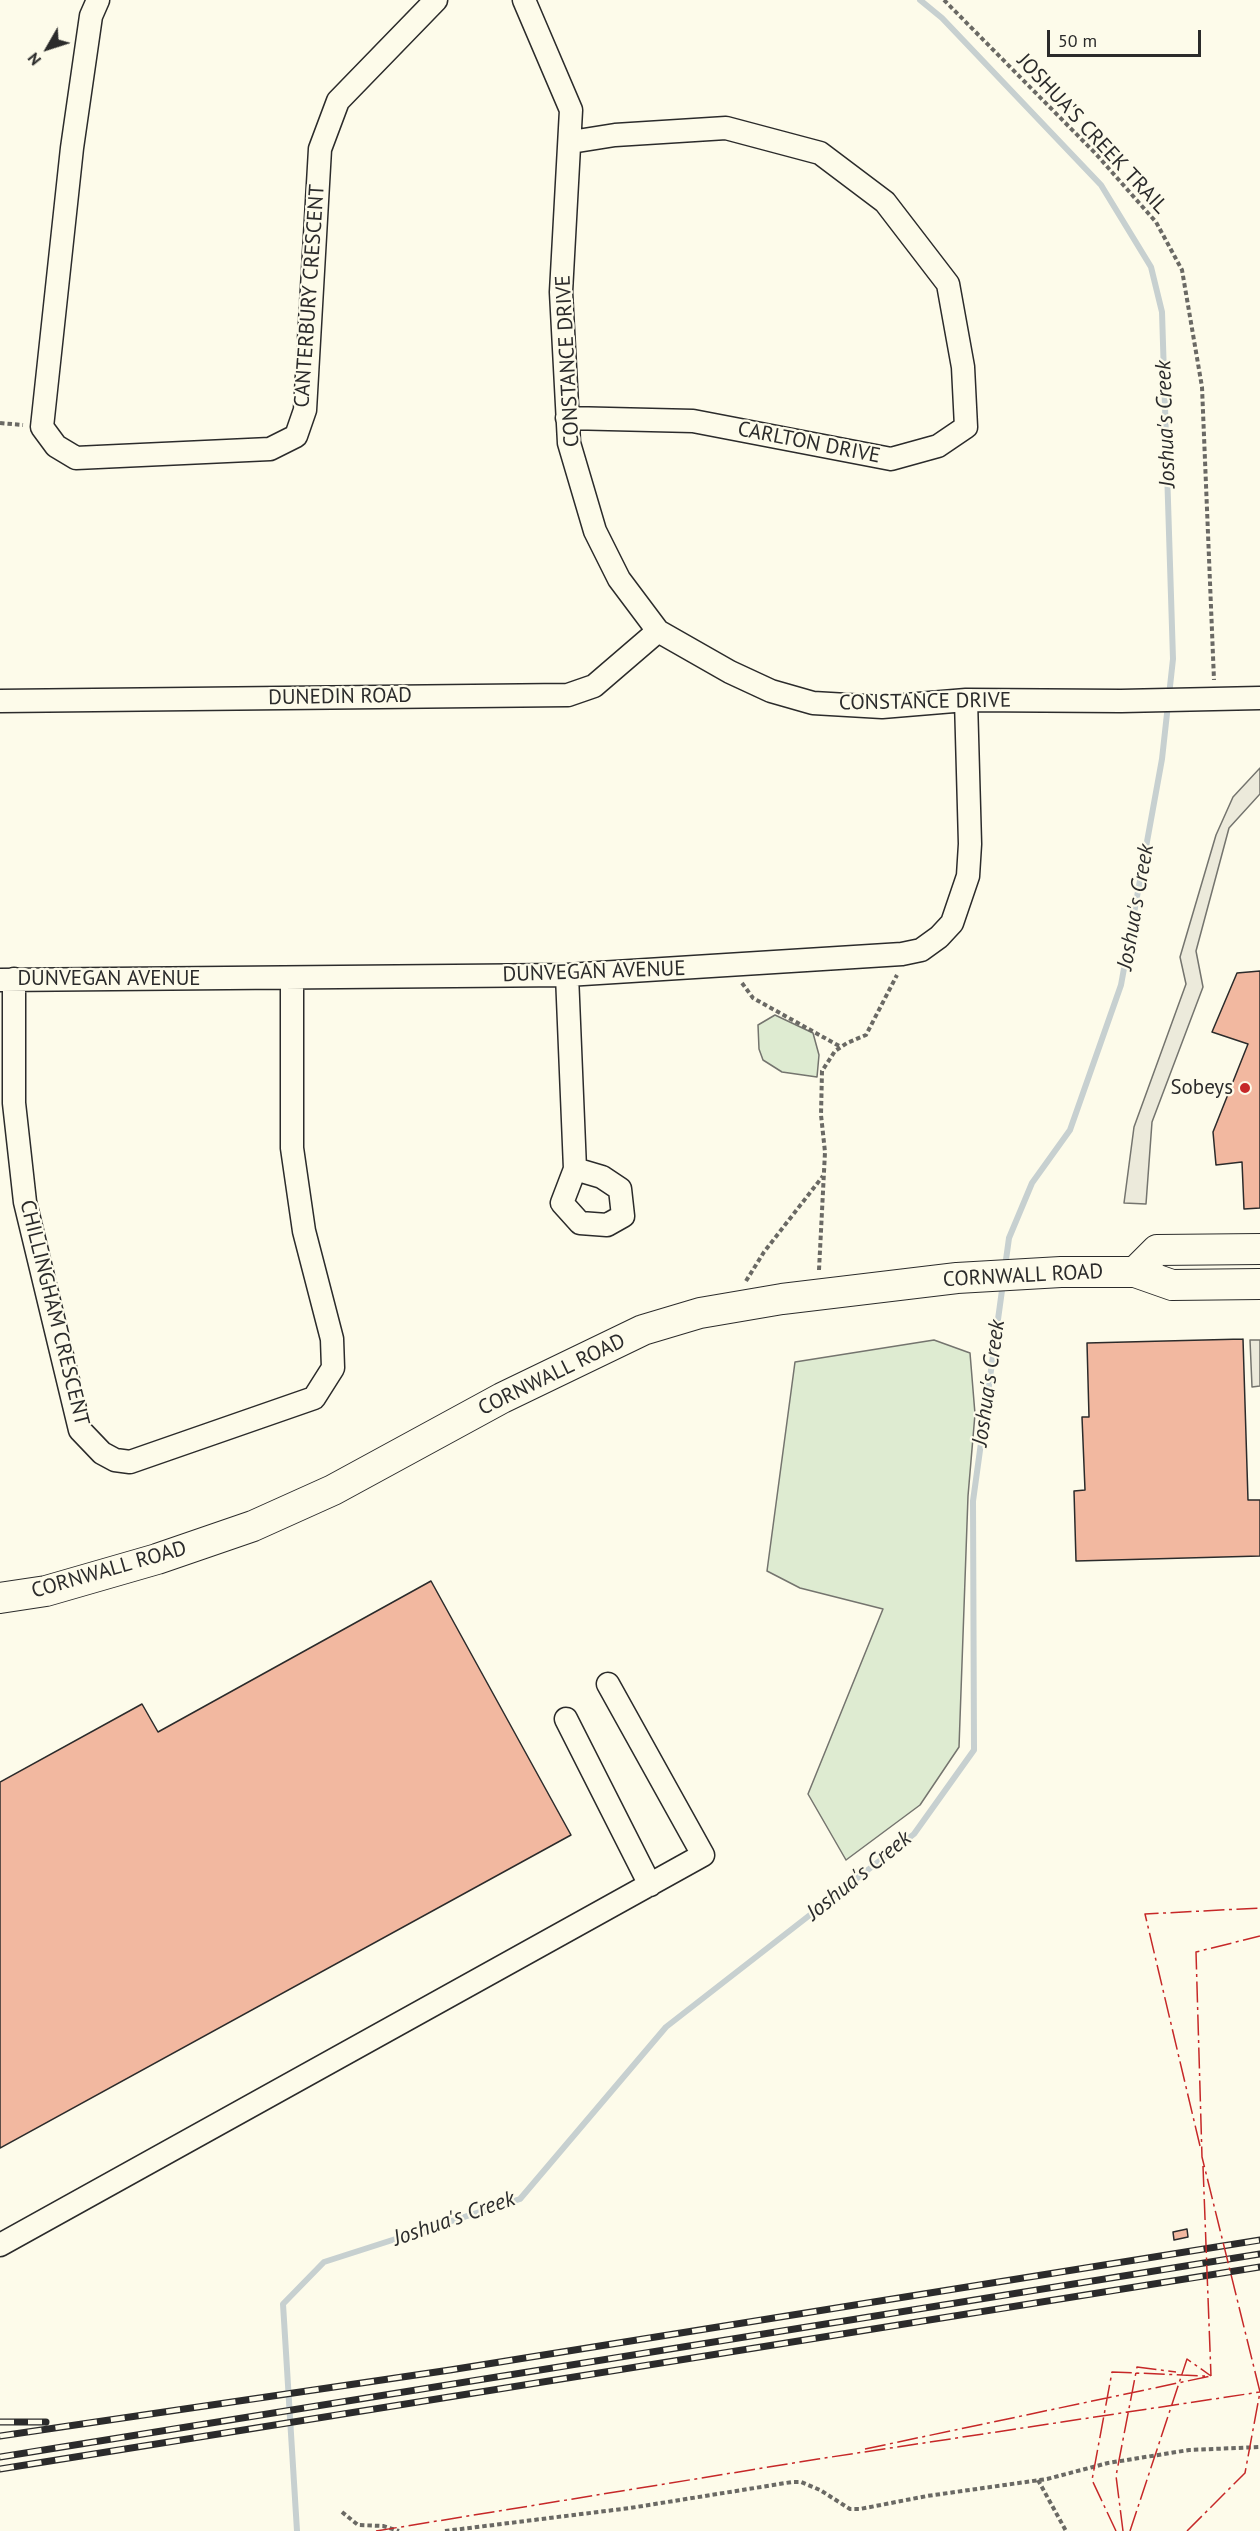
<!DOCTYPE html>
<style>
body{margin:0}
#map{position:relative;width:1260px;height:2531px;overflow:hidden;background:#fdfbea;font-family:"PT Sans",sans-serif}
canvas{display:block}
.north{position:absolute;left:18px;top:18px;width:60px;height:60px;-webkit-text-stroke:4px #fdfbea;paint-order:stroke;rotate:231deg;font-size:16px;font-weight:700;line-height:24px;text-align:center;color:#2b2b2b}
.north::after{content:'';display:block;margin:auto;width:21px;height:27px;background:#2b2b2b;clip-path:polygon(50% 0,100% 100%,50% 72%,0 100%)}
.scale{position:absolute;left:1047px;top:30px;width:154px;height:27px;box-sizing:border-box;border:3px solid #2b2b2b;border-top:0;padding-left:8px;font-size:18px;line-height:21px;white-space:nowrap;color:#2b2b2b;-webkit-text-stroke:4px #fdfbea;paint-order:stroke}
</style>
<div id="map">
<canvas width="1260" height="2531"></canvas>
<div class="north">N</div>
<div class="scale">50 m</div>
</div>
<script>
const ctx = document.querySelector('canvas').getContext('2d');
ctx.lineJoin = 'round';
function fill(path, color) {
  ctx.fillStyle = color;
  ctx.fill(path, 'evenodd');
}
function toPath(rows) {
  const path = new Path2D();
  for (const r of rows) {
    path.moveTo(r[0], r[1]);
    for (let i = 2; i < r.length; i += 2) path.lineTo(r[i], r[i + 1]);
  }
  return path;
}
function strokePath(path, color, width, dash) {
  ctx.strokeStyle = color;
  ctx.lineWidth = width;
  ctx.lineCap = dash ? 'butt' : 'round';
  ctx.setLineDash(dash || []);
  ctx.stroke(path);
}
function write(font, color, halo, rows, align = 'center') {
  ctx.font = font + ' "PT Sans",sans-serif';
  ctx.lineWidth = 4.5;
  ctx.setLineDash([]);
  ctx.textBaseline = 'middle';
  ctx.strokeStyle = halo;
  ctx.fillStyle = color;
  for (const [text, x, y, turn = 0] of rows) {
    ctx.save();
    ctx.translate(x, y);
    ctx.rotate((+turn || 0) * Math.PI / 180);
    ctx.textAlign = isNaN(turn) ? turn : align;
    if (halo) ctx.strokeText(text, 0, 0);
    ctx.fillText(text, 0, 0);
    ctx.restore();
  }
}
const green = toPath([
 [775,1015,813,1033,819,1055,817,1077,782,1072,763,1060,759,1049,758,1025,775,1015],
 [934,1340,970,1353,975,1414,968,1496,959,1747,920,1805,846,1860,808,1794,883,1609,800,1588,767,1571,795,1362,934,1340]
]);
const parking = toPath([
 [1260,768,1260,794,1229,828,1196,951,1203,987,1152,1122,1146,1204,1124,1203,1134,1127,1186,984,1180,957,1216,835,1233,797,1260,768],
 [1250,1340,1260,1340,1260,1386,1252,1387,1250,1340]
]);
const stream = toPath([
 [920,0,942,18,1101,185,1151,267,1162,312,1173,659,1162,759,1121,985,1070,1130,1032,1183,1009,1238,1005,1267],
 [297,2531,283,2304,324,2262,520,2199,666,2027,914,1834,974,1750,973,1501,1003,1283]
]);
const building = toPath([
 [1260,971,1260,1208,1244,1209,1242,1162,1216,1165,1213,1132,1248,1044,1212,1032,1237,973,1260,971],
 [1243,1339,1248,1500,1260,1500,1260,1556,1076,1561,1074,1491,1085,1490,1082,1417,1089,1417,1087,1343,1243,1339],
 [431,1581,571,1835,0,2148,0,1782,142,1704,158,1732,431,1581],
 [1187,2229,1188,2237,1174,2240,1173,2232,1187,2229]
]);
const path = toPath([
 [944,0,1096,154,1156,222,1182,270,1202,387,1214,680],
 [0,423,23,425],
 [742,983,753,998,841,1047],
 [819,1270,825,1152,821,1115,822,1071,835,1051,847,1043,866,1035,897,975],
 [746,1281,764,1252,823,1176],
 [1038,2480,1066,2531],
 [342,2512,358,2525,383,2526,399,2531],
 [445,2531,630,2508,792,2482,801,2482,820,2490,850,2509,860,2509,927,2496,1047,2479,1108,2463,1189,2450,1260,2447]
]);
const minor = toPath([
 [98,0,91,16,72,148,42,427,56,446,76,458,270,449,296,436,305,410,320,149,338,101,436,0],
 [524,0,571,110,561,292,569,443,595,531,619,579,658,631,730,672,771,691,813,703,882,707,966,700,1121,701,1260,698],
 [567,418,693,421,891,459,938,446,966,427,963,367,948,284,885,202,820,153,726,128,615,135,571,142],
 [0,701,568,695,594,686,658,631],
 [567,975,575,1169,562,1203,580,1223,607,1225,623,1216,620,1189,602,1177,575,1169],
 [14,979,14,1103,25,1202,80,1430,102,1453,115,1460,130,1462,314,1398,333,1368,332,1339,304,1231,292,1148,292,978],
 [0,980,567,975,902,954,921,950,939,937,952,923,968,876,970,844,966,700],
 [566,1719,650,1885],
 [0,2245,703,1855,608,1684]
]);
const major = toPath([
 [1135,1272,1157,1250,1260,1249],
 [0,1598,46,1591,157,1559,253,1526,333,1490,502,1398,643,1330,700,1313,782,1299,957,1278,1061,1272,1135,1272,1172,1285,1260,1284]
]);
const rail = toPath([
 [0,2422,46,2422],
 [0,2436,450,2370,1260,2240],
 [0,2457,1260,2254],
 [0,2469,1260,2267]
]);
const power = toPath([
 [1200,2146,1145,1914,1260,1908],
 [1203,2166,1211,2376],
 [865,2449,1211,2376],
 [376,2531,818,2459,1260,2392],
 [1116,2531,1092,2480,1112,2372,1205,2376],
 [1123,2531,1116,2476,1137,2367,1176,2372],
 [1130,2531,1187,2359,1211,2376],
 [1187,2531,1245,2473,1260,2392,1202,2157,1196,1952,1260,1936]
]);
const markers = [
 [1245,1088,6,"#c62828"]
];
const streetNames = [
 ["JOSHUA'S CREEK TRAIL",1092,134,47],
 ["CANTERBURY CRESCENT",310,296,-86],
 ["CONSTANCE DRIVE",568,361,-93],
 ["CARLTON DRIVE",809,443,11],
 ["DUNEDIN ROAD",340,697,-1],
 ["CONSTANCE DRIVE",925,702,-1],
 ["DUNVEGAN AVENUE",594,972,-2],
 ["DUNVEGAN AVENUE",109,979],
 ["CORNWALL ROAD",1023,1276,-3],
 ["CHILLINGHAM CRESCENT",54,1313,76],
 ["CORNWALL ROAD",552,1375,-26],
 ["CORNWALL ROAD",109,1570,-16]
];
const poiNames = [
 ["Sobeys",1233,1088]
];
const waterNames = [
 ["Joshua's Creek",1166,424,-92],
 ["Joshua's Creek",1136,907,-80],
 ["Joshua's Creek",989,1383,-82],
 ["Joshua's Creek",859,1876,-39],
 ["Joshua's Creek",454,2219,-19]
];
fill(green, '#deebd1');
strokePath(green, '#74746e', 1.5);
fill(parking, '#eceadb');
strokePath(parking, '#74746e', 1.5);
strokePath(stream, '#c7d0d0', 6);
fill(building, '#f2b8a0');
strokePath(building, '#2b2b2b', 1.5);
strokePath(minor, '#2b2b2b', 25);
strokePath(major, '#2b2b2b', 32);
strokePath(path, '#6a6964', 4, [4.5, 3]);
strokePath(minor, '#fdfbea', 22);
strokePath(major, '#fdfbea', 30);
strokePath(rail, '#2b2b2b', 7);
strokePath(rail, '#fdfbea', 4.5, [14]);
strokePath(power, '#c62828', 1.5, [21, 4.5, 3, 4.5]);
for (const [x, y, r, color] of markers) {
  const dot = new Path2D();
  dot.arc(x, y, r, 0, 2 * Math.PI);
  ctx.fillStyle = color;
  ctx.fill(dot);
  strokePath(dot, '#fdfbea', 2);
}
write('21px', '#2b2b2b', '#fdfbea', streetNames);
write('21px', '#2b2b2b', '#fdfbea', poiNames, 'right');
write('italic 22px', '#2b2b2b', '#fdfbea', waterNames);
</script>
